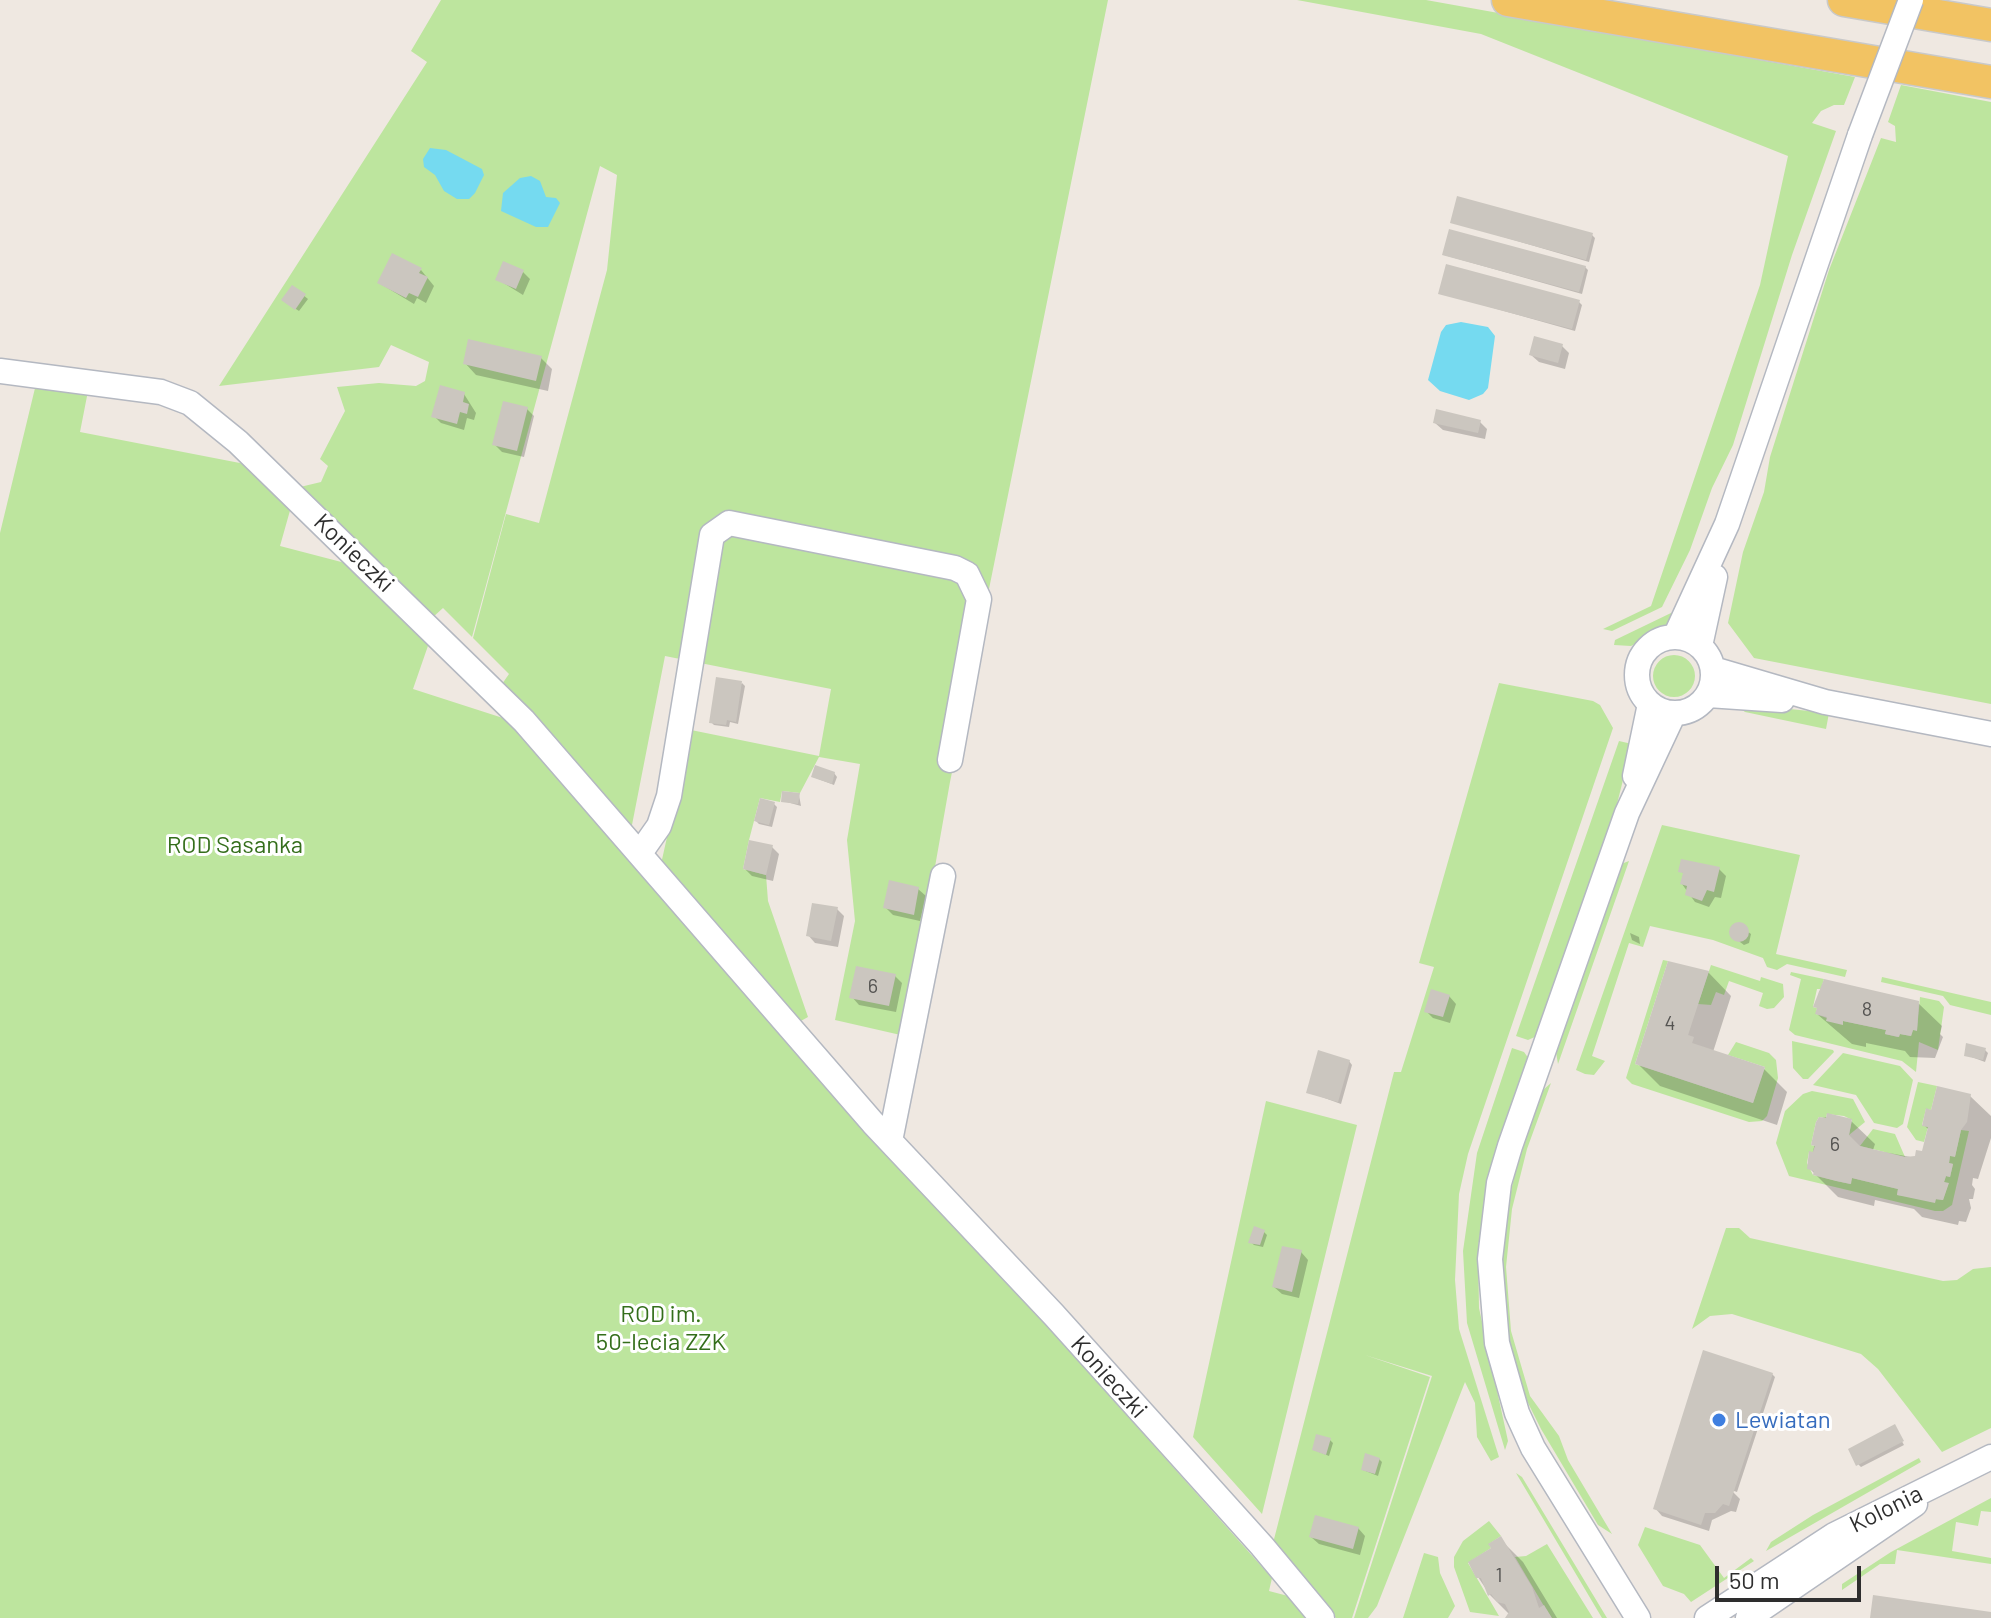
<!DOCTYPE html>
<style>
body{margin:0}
#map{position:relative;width:1991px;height:1618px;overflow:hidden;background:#efe8e1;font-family:Barlow,sans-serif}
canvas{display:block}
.scale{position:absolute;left:1715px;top:1566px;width:146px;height:36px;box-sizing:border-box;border:4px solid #2e2e2e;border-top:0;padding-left:10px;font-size:24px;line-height:28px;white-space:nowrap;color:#2e2e2e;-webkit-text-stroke:6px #fff;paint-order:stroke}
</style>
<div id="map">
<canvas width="1991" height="1618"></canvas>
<div class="scale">50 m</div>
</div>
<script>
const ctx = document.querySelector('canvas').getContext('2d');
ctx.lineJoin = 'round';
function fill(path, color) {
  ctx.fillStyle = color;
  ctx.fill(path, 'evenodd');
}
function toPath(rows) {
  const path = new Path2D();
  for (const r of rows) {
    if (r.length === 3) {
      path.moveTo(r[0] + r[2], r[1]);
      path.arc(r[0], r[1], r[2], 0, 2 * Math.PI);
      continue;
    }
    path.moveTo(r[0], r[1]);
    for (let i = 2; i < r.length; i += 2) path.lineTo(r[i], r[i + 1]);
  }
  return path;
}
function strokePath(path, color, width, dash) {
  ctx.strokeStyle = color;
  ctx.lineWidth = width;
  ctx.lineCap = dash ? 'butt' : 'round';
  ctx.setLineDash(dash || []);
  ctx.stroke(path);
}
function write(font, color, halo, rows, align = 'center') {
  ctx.font = font + ' Barlow,sans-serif';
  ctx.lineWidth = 6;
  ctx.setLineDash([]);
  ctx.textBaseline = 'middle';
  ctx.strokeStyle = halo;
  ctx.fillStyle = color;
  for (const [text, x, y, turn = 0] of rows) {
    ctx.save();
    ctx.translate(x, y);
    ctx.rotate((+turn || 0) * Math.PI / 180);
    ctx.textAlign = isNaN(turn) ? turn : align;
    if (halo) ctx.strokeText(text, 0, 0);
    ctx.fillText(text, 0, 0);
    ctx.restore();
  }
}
const green = toPath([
 [441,0,1108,0,950,782,905,1036,835,1020,855,921,847,840,860,764,819,757,800,793,782,791,780,802,760,798,749,840,743,869,766,875,768,901,808,1017,799,1022,661,864,691,730,819,756,831,689,665,656,631,830,557,739,502,684,509,674,473,638,506,514,539,523,607,270,617,175,600,166,472,637,443,608,432,618,300,487,321,482,328,466,320,459,345,411,337,387,379,383,416,386,425,381,429,362,391,345,379,367,219,386,427,62,411,51],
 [1297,0,1426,0,1855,77,1844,105,1834,105,1821,111,1812,123,1836,131,1792,255,1733,445,1712,488,1690,550,1662,607,1612,631,1603,629,1651,606,1760,285,1788,156,1481,34],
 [1901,85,1991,102,1991,704,1754,658,1728,623,1743,552,1764,492,1770,457,1829,270,1881,138,1896,142,1895,126,1888,122],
 [36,384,88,391,80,432,245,464,291,507,280,546,349,564,430,640,413,689,506,719,1272,1578,1269,1591,1288,1596,1306,1618,0,1618,0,533],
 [1671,613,1677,614,1663,630,1631,646,1614,645,1615,640],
 [1674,676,21],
 [1499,683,1593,701,1600,705,1613,728,1468,1154,1459,1194,1455,1280,1459,1329,1499,1457,1491,1461,1477,1437,1475,1403,1465,1382,1377,1606,1368,1618,1354,1618,1432,1376,1365,1355,1430,1377,1352,1618,1336,1618,1272,1547,1394,1072,1401,1072,1434,967,1419,963],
 [1760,706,1829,713,1826,729,1745,712,1741,709],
 [1619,741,1632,744,1616,808,1537,1036,1528,1040,1516,1036],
 [1662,825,1800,855,1776,954,1847,970,1845,977,1787,964,1777,970,1767,967,1763,958,1713,940,1650,926,1643,947,1629,943,1592,1056,1605,1061,1594,1075,1585,1074,1576,1070],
 [1629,861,1558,1064,1556,1052,1621,864],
 [1663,960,1668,961,1635,1064,1753,1103,1765,1067,1728,1055,1736,1042,1769,1053,1776,1060,1778,1078,1767,1116,1762,1121,1749,1122,1632,1084,1626,1078],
 [1711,965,1760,981,1761,977,1783,984,1784,997,1774,1008,1767,1009,1759,1006,1763,993,1729,981,1724,995,1716,992,1711,1005,1698,1004],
 [1791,972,1824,979,1821,989,1817,989,1813,1007,1817,1008,1816,1014,1843,1024,1843,1021,1886,1030,1885,1034,1898,1037,1900,1034,1911,1036,1913,1030,1917,1030,1920,997,1939,1001,1944,1007,1938,1050,1919,1042,1916,1072,1902,1061,1795,1035,1789,1030,1801,979,1790,975],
 [1882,977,1991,1002,1991,1015,1950,1005,1943,996,1881,982],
 [1792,1041,1833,1050,1834,1052,1808,1079,1803,1079,1793,1068],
 [1512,1048,1524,1052,1529,1059,1486,1193,1478,1248,1479,1308,1508,1441,1505,1450,1467,1323,1463,1251,1477,1153],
 [1843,1053,1900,1066,1913,1080,1903,1124,1897,1128,1874,1123,1856,1095,1813,1085],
 [1918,1082,1937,1086,1931,1110,1926,1109,1922,1125,1928,1127,1924,1142,1916,1140,1907,1127],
 [1551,1083,1527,1149,1512,1209,1506,1267,1511,1331,1530,1396,1559,1436,1568,1460,1612,1534,1598,1525,1541,1429,1527,1401,1508,1337,1501,1253,1506,1213,1518,1160,1543,1090],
 [1812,1091,1853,1099,1865,1122,1849,1135,1852,1120,1844,1116,1827,1114,1826,1118,1819,1117,1816,1122,1811,1145,1815,1146,1813,1152,1809,1152,1807,1163,1813,1175,1837,1181,1850,1184,1852,1178,1898,1189,1897,1195,1943,1200,1948,1184,1944,1182,1946,1176,1950,1177,1953,1164,1949,1163,1950,1156,1955,1156,1961,1130,1969,1131,1952,1205,1943,1211,1935,1211,1789,1176,1776,1143,1785,1111,1803,1094],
 [1266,1101,1357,1125,1262,1514,1193,1437],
 [1873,1129,1895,1134,1905,1157,1860,1146],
 [1726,1228,1739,1228,1750,1238,1943,1281,1957,1280,1973,1269,1991,1267,1991,1428,1942,1452,1878,1369,1861,1354,1732,1314,1710,1316,1692,1329],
 [1919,1458,1921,1462,1766,1551,1771,1542,1813,1515],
 [1516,1473,1522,1477,1607,1618,1602,1618],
 [1991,1498,1991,1512,1981,1511,1978,1526,1956,1522,1952,1551,1991,1558,1991,1564,1897,1550,1895,1564,1880,1564,1842,1590,1842,1584,1891,1552],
 [1489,1521,1501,1536,1489,1544,1491,1548,1468,1563,1499,1616,1470,1612,1454,1567,1454,1557,1463,1541],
 [1645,1527,1700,1545,1724,1578,1751,1558,1754,1561,1691,1602,1684,1594,1663,1586,1638,1545],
 [1547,1544,1593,1618,1551,1618,1515,1557,1526,1556],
 [1424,1553,1438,1557,1440,1573,1455,1606,1448,1618,1403,1618]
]);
const water = toPath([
 [430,148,446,150,482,169,484,175,475,193,469,199,457,199,444,191,435,175,424,167,423,159],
 [531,176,540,181,546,197,556,198,560,203,548,227,536,227,501,211,503,193,520,178],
 [1461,322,1488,327,1495,336,1488,388,1483,394,1469,400,1440,391,1428,380,1441,332,1446,325]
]);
const shadow = toPath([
 [1452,222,1592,235,1595,238,1589,262],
 [1444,255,1585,267,1588,270,1582,294],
 [421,270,434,286,426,303,417,298,414,304,379,283],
 [523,272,530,279,523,295,497,279],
 [293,287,308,299,299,311,287,303],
 [1440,293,1579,302,1582,305,1575,331],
 [1562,346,1569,353,1565,369,1539,362,1531,355],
 [541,358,552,369,548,391,476,375,465,363],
 [464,394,476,413,474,420,467,418,464,430,441,423,434,416],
 [527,409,534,416,524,457,502,452,494,444],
 [1480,422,1487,429,1485,439,1443,430,1435,423],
 [742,683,745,686,738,724,730,722,729,727,714,725,711,722],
 [834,773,837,777,834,785,813,777],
 [799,795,801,806,783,801],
 [774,804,777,807,772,827,759,824,756,821],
 [772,847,779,854,773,881,752,876,745,869],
 [1719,869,1726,876,1721,898,1715,897,1709,907,1695,902,1682,884,1685,875,1681,871],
 [918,889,926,896,920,921,893,915,885,907],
 [837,909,844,916,838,947,815,943,808,935],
 [1737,924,1751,934,1749,943,1744,945,1732,936],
 [1630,933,1639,937,1640,944,1632,940],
 [1708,972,1731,996,1713,1052,1764,1069,1787,1092,1777,1125,1660,1086,1637,1063],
 [895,976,902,983,896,1012,859,1005,852,997],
 [1819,991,1918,1003,1942,1026,1940,1034,1943,1037,1935,1058,1910,1057,1905,1051,1866,1043,1866,1047,1852,1044,1817,1014],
 [1449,996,1456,1004,1450,1023,1433,1018,1426,1011],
 [1985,1050,1988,1053,1985,1062,1966,1055],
 [1349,1061,1352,1065,1341,1104,1308,1092],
 [1970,1096,1991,1116,1991,1138,1978,1179,1973,1178,1972,1185,1975,1189,1973,1199,1969,1199,1971,1208,1966,1222,1959,1221,1958,1225,1922,1217,1914,1209,1875,1200,1874,1206,1838,1197,1809,1168,1821,1118,1835,1116,1851,1121,1875,1144,1873,1150,1916,1158,1923,1154,1929,1130,1924,1125,1933,1112],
 [1264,1232,1267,1235,1263,1247,1254,1245,1251,1242],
 [1301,1252,1308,1260,1299,1298,1282,1294,1274,1287],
 [1772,1374,1775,1377,1737,1492,1731,1490,1740,1499,1736,1512,1731,1511,1712,1520,1709,1531,1662,1516,1655,1508],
 [1894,1427,1904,1445,1861,1467,1858,1464],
 [1330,1440,1333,1443,1329,1456,1314,1450],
 [1379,1459,1382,1462,1378,1476,1363,1470],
 [1358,1528,1365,1536,1360,1555,1319,1544,1311,1537],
 [1500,1539,1523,1562,1557,1618,1508,1618,1509,1614,1490,1595,1478,1577]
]);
const building = toPath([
 [1457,196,1593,233,1586,260,1450,223],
 [1449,229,1586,266,1579,292,1442,255],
 [392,253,422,268,419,273,428,277,418,297,409,293,406,298,377,283],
 [503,261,524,270,516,289,495,280],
 [1446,264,1580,300,1572,329,1438,294],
 [292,285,306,294,295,310,281,300],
 [1534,336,1563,344,1558,363,1529,355],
 [468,339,542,356,536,381,463,364],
 [440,385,465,392,463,402,469,404,467,414,460,412,457,424,431,417],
 [503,401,528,407,517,451,492,445],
 [1436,409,1481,420,1478,433,1433,423],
 [716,677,742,681,736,722,727,720,726,725,709,723],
 [815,765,835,772,832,784,811,777],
 [782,791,800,793,798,804,781,802],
 [760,798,775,802,769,825,754,821],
 [749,840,773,845,766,875,743,869],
 [1681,859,1720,867,1714,892,1707,890,1702,901,1685,895,1687,886,1680,884,1683,873,1678,872],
 [889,880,919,887,914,915,883,908],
 [812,903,838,907,831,941,806,936],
 [1739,932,10],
 [1668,961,1709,971,1688,1035,1694,1037,1692,1043,1765,1067,1753,1103,1635,1064],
 [856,966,896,974,889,1006,849,998],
 [1824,979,1919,1001,1917,1031,1913,1030,1911,1036,1900,1034,1899,1037,1885,1034,1886,1030,1843,1021,1843,1025,1826,1021,1827,1017,1815,1014,1817,1008,1813,1007],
 [1431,989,1450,995,1443,1017,1424,1012],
 [1966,1043,1986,1048,1983,1060,1964,1056],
 [1318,1050,1350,1060,1338,1102,1306,1093],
 [1937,1086,1971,1094,1967,1122,1961,1130,1955,1157,1950,1156,1949,1163,1953,1164,1950,1177,1946,1176,1944,1182,1949,1183,1943,1200,1936,1199,1935,1203,1897,1195,1898,1189,1852,1178,1851,1184,1836,1181,1813,1175,1814,1171,1807,1169,1809,1151,1813,1152,1815,1146,1811,1145,1816,1122,1819,1117,1826,1118,1827,1113,1852,1119,1849,1135,1860,1146,1905,1157,1915,1156,1916,1150,1922,1151,1928,1127,1922,1126,1926,1108,1931,1110],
 [1254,1226,1265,1230,1260,1245,1248,1243],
 [1282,1246,1302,1250,1292,1292,1272,1287],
 [1703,1350,1773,1373,1729,1506,1723,1504,1715,1513,1705,1513,1701,1525,1653,1509],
 [1895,1424,1904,1441,1856,1466,1848,1449],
 [1316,1434,1331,1438,1326,1455,1312,1450],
 [1365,1453,1380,1458,1375,1474,1361,1470],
 [1315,1515,1359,1527,1353,1549,1309,1537],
 [1501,1536,1532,1587,1539,1608,1544,1605,1552,1618,1505,1618,1509,1612,1505,1604,1497,1602,1491,1594,1488,1596,1481,1578,1476,1578,1468,1562,1491,1548,1488,1544],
 [1873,1595,1991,1612,1991,1618,1870,1618]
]);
const minor = toPath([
 [0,371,161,392,190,403,238,442,524,721,873,1123,1054,1315,1262,1546,1322,1618],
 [1675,637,1727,524,1860,135],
 [1675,675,38],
 [1700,646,1715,577],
 [1713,669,1825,702,1991,734],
 [1708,695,1782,700],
 [1635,776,1650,704],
 [640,853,659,826,669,796,712,535,729,523,955,568,967,574,979,599,950,760],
 [890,1141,943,876],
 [1638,1618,1533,1448,1517,1413,1497,1343,1490,1259,1499,1183,1510,1146,1627,813,1674,713],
 [1707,1618,1834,1535,1991,1457],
 [1748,1618,1915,1504]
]);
const major = toPath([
 [1508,0,1991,82],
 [1844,0,1991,25]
]);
const minorBridge = toPath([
 [1860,135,1911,0]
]);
const markers = [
 [1719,1420,8,"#3f7fe0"]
];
const numberNames = [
 ["6",873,986],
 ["8",1867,1009],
 ["4",1670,1023],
 ["6",1835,1144],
 ["1",1499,1575]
];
const streetNames = [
 ["Konieczki",354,553,44],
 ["Konieczki",1109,1377,48],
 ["Kolonia",1886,1509,-26]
];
const parkNames = [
 ["ROD Sasanka",235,845],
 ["ROD im.",661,1314],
 ["50-lecia ZZK",661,1342]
];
const shopNames = [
 ["Lewiatan",1735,1420]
];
fill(green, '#bde59e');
fill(water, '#75daf0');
fill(shadow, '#0003');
fill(building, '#cbc6bf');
strokePath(minor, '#b4b8c1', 27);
strokePath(major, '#c9c9c9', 35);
strokePath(minor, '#fff', 24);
strokePath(major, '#f2c363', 32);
strokePath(minorBridge, '#b4b8c1', 27, []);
strokePath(minorBridge, '#fff', 24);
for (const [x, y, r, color] of markers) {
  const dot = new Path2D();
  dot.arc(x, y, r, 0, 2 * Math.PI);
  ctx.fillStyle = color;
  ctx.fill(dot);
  strokePath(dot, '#fff', 3);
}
write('20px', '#555452', null, numberNames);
write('24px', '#2e2e2e', '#fff', streetNames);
write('24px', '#346e1b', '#fff', parkNames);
write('24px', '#366cbe', '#fff', shopNames, 'left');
</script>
